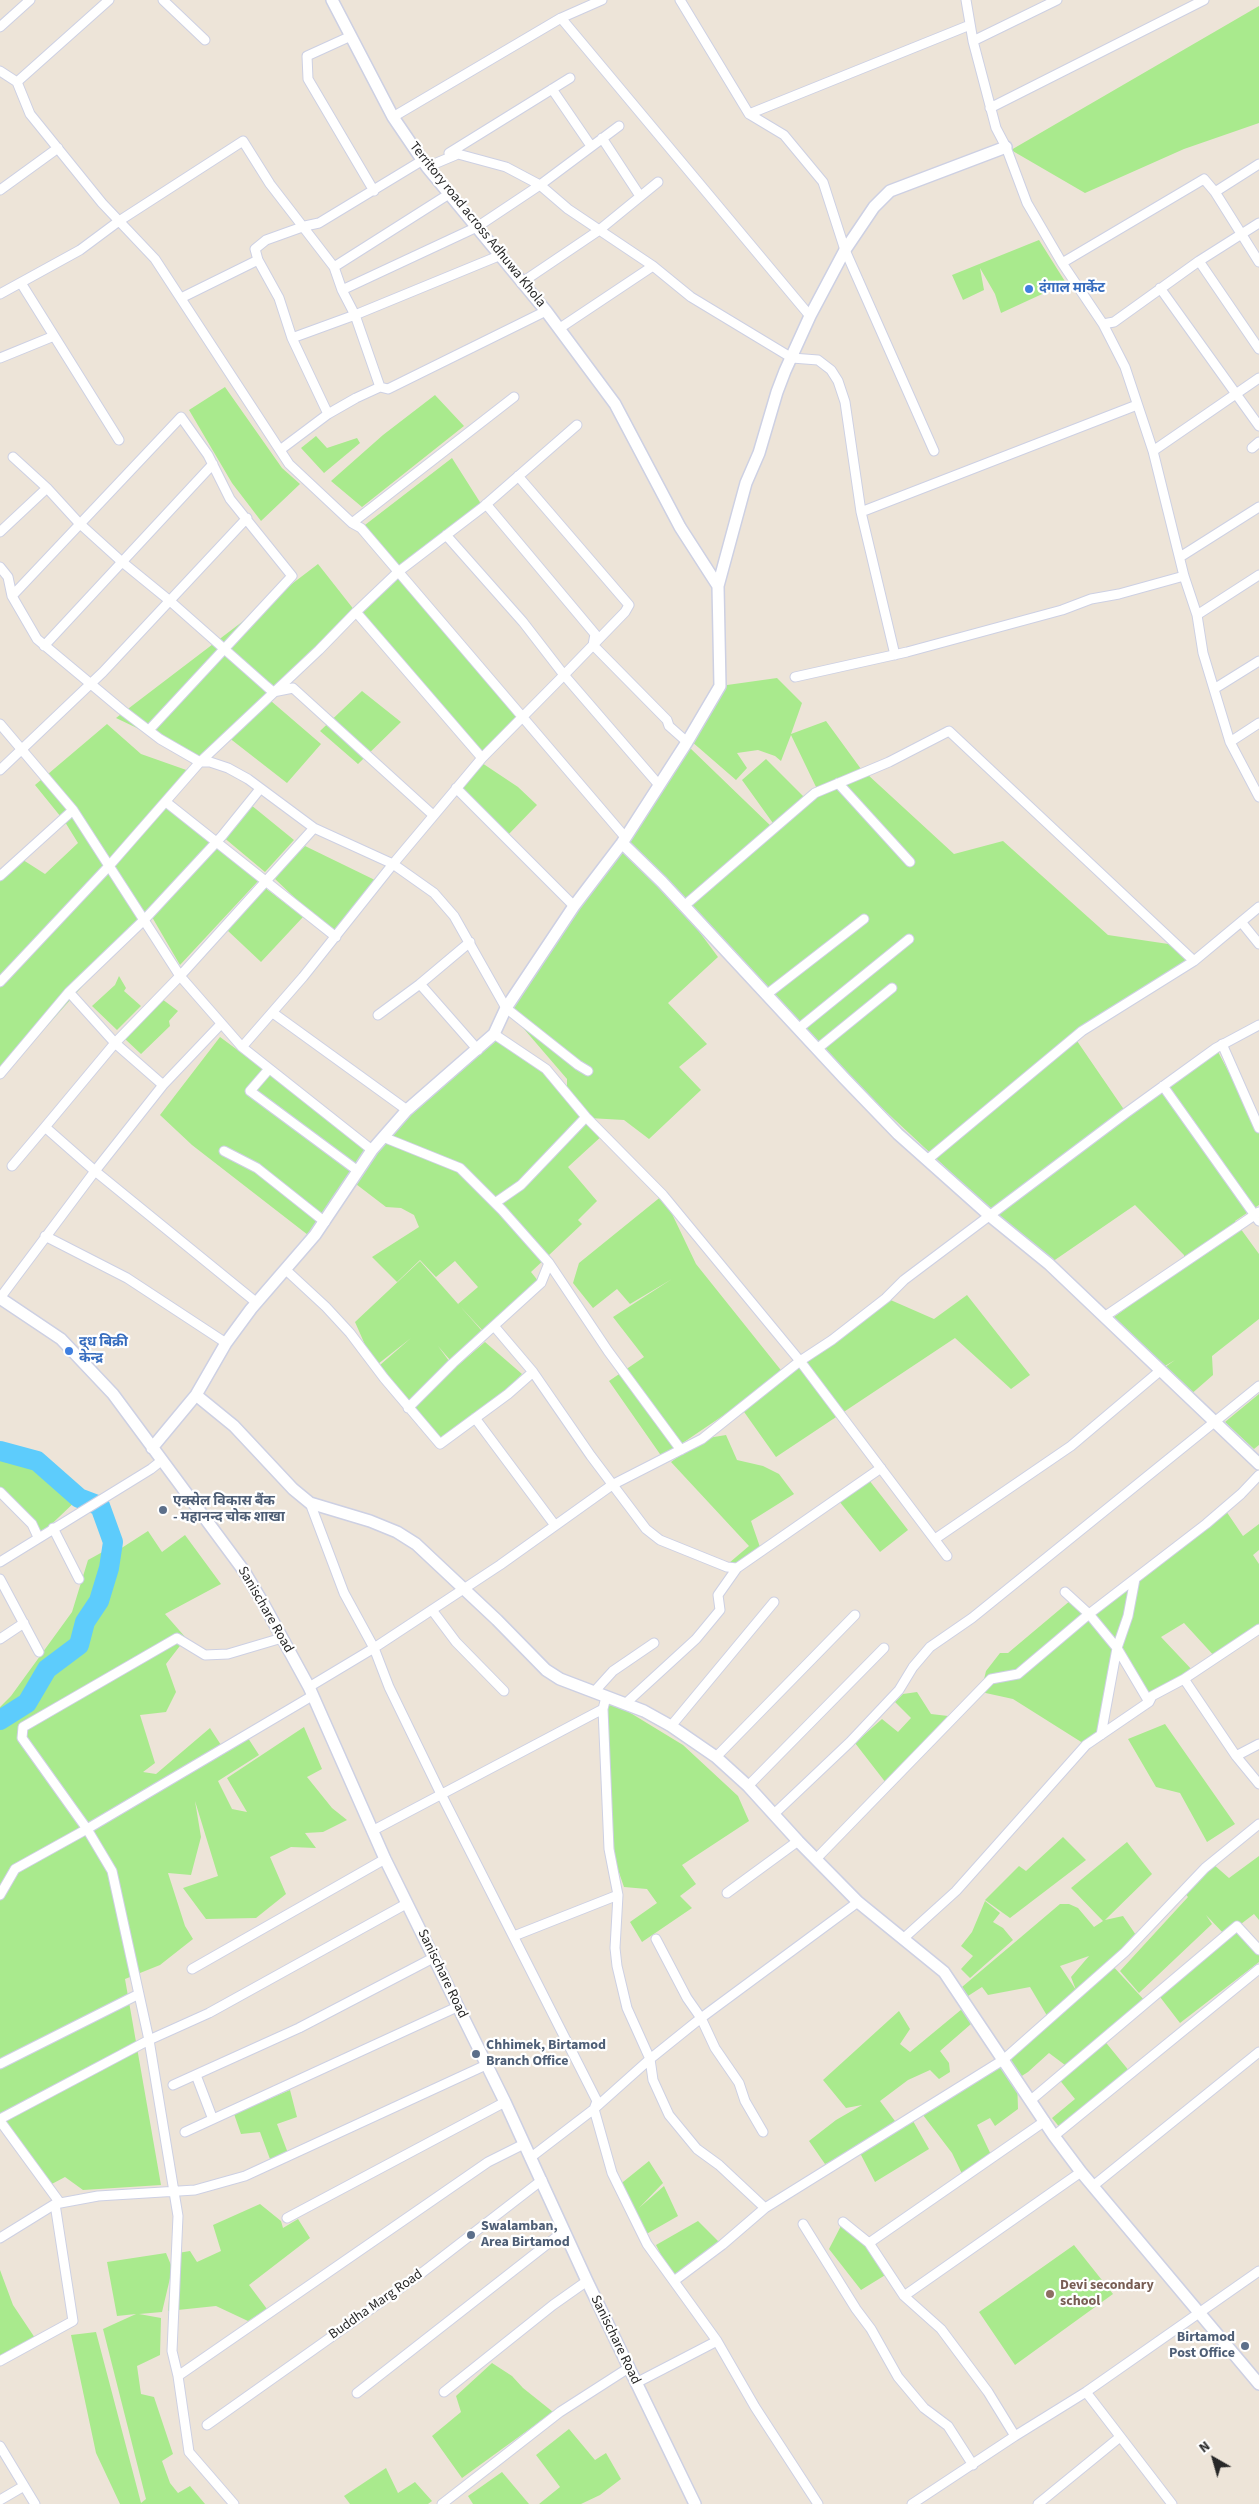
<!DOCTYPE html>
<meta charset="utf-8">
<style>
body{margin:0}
#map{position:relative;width:1259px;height:2504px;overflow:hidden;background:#ede4d8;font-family:"Source Sans 3",sans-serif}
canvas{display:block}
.north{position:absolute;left:1189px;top:2434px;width:50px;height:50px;-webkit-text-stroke:4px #fff;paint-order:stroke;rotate:322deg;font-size:14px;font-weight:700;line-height:20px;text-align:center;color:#282828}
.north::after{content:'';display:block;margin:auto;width:18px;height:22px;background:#282828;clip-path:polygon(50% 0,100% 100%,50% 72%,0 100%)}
</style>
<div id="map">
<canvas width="1259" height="2504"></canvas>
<div class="north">N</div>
</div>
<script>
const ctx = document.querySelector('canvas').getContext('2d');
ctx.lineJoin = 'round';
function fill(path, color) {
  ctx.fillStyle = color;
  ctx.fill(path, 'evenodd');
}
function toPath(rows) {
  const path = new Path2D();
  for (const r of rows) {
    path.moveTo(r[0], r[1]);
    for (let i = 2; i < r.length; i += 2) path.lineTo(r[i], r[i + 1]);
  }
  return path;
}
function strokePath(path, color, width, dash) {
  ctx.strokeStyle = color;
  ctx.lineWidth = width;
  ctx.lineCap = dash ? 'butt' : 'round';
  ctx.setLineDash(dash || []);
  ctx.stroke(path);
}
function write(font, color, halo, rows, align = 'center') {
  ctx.font = font + ' "Source Sans 3","Noto Sans Devanagari",sans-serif';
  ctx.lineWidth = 4.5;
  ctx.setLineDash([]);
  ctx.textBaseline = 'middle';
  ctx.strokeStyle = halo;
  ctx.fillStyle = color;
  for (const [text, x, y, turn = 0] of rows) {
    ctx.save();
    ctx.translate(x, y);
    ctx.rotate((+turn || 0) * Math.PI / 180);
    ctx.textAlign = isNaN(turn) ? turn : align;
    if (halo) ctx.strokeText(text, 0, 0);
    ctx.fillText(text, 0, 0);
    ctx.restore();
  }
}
const green = toPath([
 [1259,6,1259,123,1184,149,1085,193,1011,150],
 [1039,240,1066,283,1001,313,995,294,980,268,984,290,963,300,952,275],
 [225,387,282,468,300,484,261,521,232,483,189,410],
 [435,395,464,426,362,507,331,481,383,435],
 [316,436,327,448,357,438,360,443,324,473,301,448],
 [452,458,483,507,398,572,522,715,479,761,518,787,537,805,506,837,456,788,479,761,356,612,271,701,321,744,287,783,228,737,200,762,160,739,116,718,318,564,355,611,397,572,361,528],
 [777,678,802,703,791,734,826,721,861,769,817,789,791,735,781,761,775,756,758,750,737,753,747,768,736,780,691,741,720,686],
 [362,691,401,722,358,764,320,731],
 [107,724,141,754,192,772,166,802,259,880,180,965,152,917,135,927,0,1079,0,876,20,858,45,874,78,843,65,822,35,785],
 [689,747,774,829,822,792,867,774,954,854,1003,841,1108,935,1175,945,1194,961,1075,1038,1127,1114,1216,1048,1259,1129,1259,1205,1235,1221,1259,1254,1259,1319,1212,1356,1213,1375,1189,1396,1161,1370,1175,1360,1160,1369,1110,1320,1185,1265,1184,1255,1135,1205,1049,1264,818,1048,666,887,718,957,668,1003,707,1044,679,1067,701,1090,649,1139,624,1120,589,1118,604,1134,568,1167,597,1201,578,1220,582,1224,531,1272,539,1282,483,1331,458,1304,478,1287,455,1261,436,1277,420,1260,397,1282,372,1257,419,1227,414,1215,401,1208,386,1207,352,1181,407,1110,494,1034,546,1069,567,1092,567,1079,506,1008],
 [766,759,806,799,775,826,742,780],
 [251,805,294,840,265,872,222,836],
 [305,846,379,882,336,937,274,878],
 [264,887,303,917,261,962,227,930],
 [119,976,126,988,124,991,141,1006,117,1030,92,1006,115,985],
 [162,999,178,1011,169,1021,170,1026,141,1054,124,1038],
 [220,1037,372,1150,308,1235,192,1145,160,1115],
 [663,1195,696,1264,784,1374,886,1298,934,1319,967,1295,1030,1375,1011,1389,955,1338,776,1457,742,1409,777,1379,662,1457,609,1381,644,1357,613,1317,672,1279,630,1304,617,1289,593,1308,573,1283,579,1263],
 [420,1261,482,1331,450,1360,438,1346,449,1361,409,1404,380,1365,411,1338,378,1364,366,1347,355,1322],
 [485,1342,522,1374,506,1392,438,1440,410,1407],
 [1259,1394,1259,1445,1254,1449,1225,1422],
 [726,1435,737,1460,763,1466,779,1474,794,1494,751,1521,761,1550,737,1568,729,1563,749,1546,671,1462,702,1439],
 [0,1449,56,1477,79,1498,38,1537,0,1492],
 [869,1480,908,1530,880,1552,839,1501],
 [1226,1511,1243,1536,1259,1524,1259,1550,1253,1555,1259,1564,1259,1629,1216,1658,1184,1623,1161,1637,1194,1672,1148,1698,1118,1653,1098,1732,1086,1745,1013,1699,981,1692,986,1671,1000,1653,1008,1653,1071,1600,1088,1618],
 [148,1531,162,1552,185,1535,221,1584,165,1614,186,1638,166,1664,176,1692,166,1712,140,1715,155,1763,143,1772,156,1774,210,1728,221,1745,248,1738,259,1755,218,1781,232,1809,247,1812,227,1778,304,1727,322,1769,307,1777,332,1808,347,1820,323,1832,305,1833,316,1848,291,1847,270,1857,286,1894,256,1918,206,1919,183,1888,218,1876,195,1801,201,1837,191,1875,168,1873,185,1926,193,1939,160,1965,125,1979,161,2185,83,2190,65,2177,48,2186,0,2120,0,1707,11,1696,72,1612,88,1560,117,1544,120,1549],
 [917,1692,931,1714,948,1716,886,1783,855,1743,882,1719,898,1732,911,1718,895,1702,903,1694],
 [609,1705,619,1706,683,1745,738,1796,749,1821,682,1865,696,1884,680,1896,692,1908,642,1942,630,1922,657,1903,647,1889,624,1887,615,1861,605,1711],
 [1165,1724,1235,1824,1207,1842,1180,1793,1156,1787,1128,1739],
 [1063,1837,1086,1860,1010,1918,985,1900,1019,1866,1026,1871],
 [1127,1842,1152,1874,1105,1920,1123,1916,1138,1938,1111,1964,1146,2002,1103,2039,1130,2072,1061,2129,1052,2118,1075,2099,1058,2078,1069,2068,1049,2053,1028,2072,1017,2079,1018,2109,995,2126,990,2118,977,2125,993,2159,964,2178,952,2153,923,2115,1003,2060,1049,2019,1030,1987,988,1995,982,1987,968,1996,962,1987,1060,1904,1069,1904,1078,1908,1094,1927,1103,1921,1071,1888],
 [1089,1956,1071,1977,1076,1990,1060,1966],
 [1259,1856,1259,1920,1254,1914,1237,1927,1259,1953,1259,1962,1180,2023,1157,1993,1225,1935,1206,1915,1212,1924,1139,1993,1120,1971,1188,1897,1183,1891,1213,1864,1229,1878],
 [985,1901,1000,1913,993,1922,1003,1928,1013,1940,970,1978,961,1969,973,1956,961,1946,972,1932],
 [962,2009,971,2024,940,2051,949,2063,950,2072,939,2079,930,2070,908,2080,880,2101,895,2121,857,2150,825,2164,809,2141,836,2120,862,2105,846,2108,823,2080,899,2011,910,2029,900,2044,910,2052],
 [290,2090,297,2117,277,2124,289,2156,270,2159,260,2132,241,2134,234,2114],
 [913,2121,929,2149,875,2182,860,2153],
 [649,2161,663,2183,639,2208,664,2186,678,2216,643,2236,618,2186],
 [260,2204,281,2221,283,2228,298,2219,310,2238,249,2285,267,2309,248,2321,216,2306,168,2311,171,2274,162,2312,139,2314,161,2318,160,2355,137,2366,141,2394,154,2397,173,2454,162,2461,170,2483,178,2493,190,2486,205,2504,120,2504,96,2453,71,2335,96,2332,141,2503,146,2499,103,2329,136,2314,117,2316,107,2262,166,2253,171,2265,172,2254,190,2251,197,2262,221,2251,213,2225],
 [698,2221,722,2245,674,2281,656,2245],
 [843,2222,868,2244,887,2274,861,2290,829,2249],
 [1074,2245,1113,2294,1015,2365,979,2312],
 [0,2270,13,2305,37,2341,0,2361],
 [492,2363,512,2376,523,2388,553,2412,462,2478,432,2436,461,2412,456,2396],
 [569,2429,595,2460,606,2453,621,2479,600,2495,581,2504,539,2504,560,2487,536,2455],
 [386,2468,398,2493,415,2482,432,2501,428,2504,350,2504,344,2496],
 [502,2472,529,2504,473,2504,468,2496]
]);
const river = toPath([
 [0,1451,37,1461,79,1498,100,1506,113,1542,109,1568,99,1601,85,1622,79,1645,47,1669,27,1703,0,1720]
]);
const minor = toPath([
 [163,0,205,40],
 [680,0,749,114,784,135,823,182,845,250,934,451],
 [966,0,973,41,996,128,1006,147,1027,203,1062,263,1103,324,1125,367,1153,451,1184,576,1197,615,1203,653,1230,742,1259,797],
 [561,18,810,316],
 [0,27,30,0],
 [351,36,307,56,308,79,374,191],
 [973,41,1057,0],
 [0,71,17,82,30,114,102,203,155,259,289,464,352,523,361,528,625,837],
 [17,82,109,0],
 [552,89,591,146],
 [990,108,1204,0],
 [749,114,970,25],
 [393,117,561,18,602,0],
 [602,138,640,196],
 [449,153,570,78],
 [427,167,458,154,506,167,540,185,568,209,653,266,691,297,792,358,818,360,831,370,838,381,845,402,861,512,895,655],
 [0,190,58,148],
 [1215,192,1259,164],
 [258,260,255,249,266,240,305,226,319,223,423,160],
 [1199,261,1259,349],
 [1062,263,1204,179,1215,192,1259,262],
 [334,267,449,194],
 [21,283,119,440],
 [521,283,598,231,658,182],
 [1160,288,1259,426],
 [342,290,477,227,540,185,619,126],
 [0,294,80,250,119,221,243,141,270,184,334,267,342,290,355,315,501,255],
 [181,298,258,260,279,298,292,338,328,414],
 [1103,324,1114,322,1199,261,1259,223],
 [560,328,653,266],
 [292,338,355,315,380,387],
 [0,358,54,336],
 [1252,448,1259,442],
 [280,450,328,414,356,398,380,387,388,389,546,311],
 [1153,451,1259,378],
 [518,476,629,605,625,612,564,675,659,785],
 [47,488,79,523,121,561,170,601,265,685,273,692,293,688,433,815],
 [486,504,595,634,593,645,667,720,669,726,687,742],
 [861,512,1137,405],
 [352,523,514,397],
 [0,532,47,488,13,457],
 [1180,557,1259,507],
 [0,567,8,577,12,596,37,639,122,710,160,739,200,762,210,762,228,768,248,779,314,828,393,864,434,893,454,916,506,1008,578,1065,588,1071],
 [12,596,181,417,208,455,230,499,292,576,149,730],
 [356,612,482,758,564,675,523,622,446,535],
 [1197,615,1259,575],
 [44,646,213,464],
 [795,677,907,652,1062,610,1091,599,1119,594,1184,576],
 [1214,689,1259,661],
 [0,724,73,810,180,976,242,1047,372,1150],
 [1230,742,1259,723],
 [0,770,103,672,247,518],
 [838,783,910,862],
 [456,788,574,906],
 [166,802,336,937],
 [0,876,73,810],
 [684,906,815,793,889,762,949,731,1194,961],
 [1242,923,1259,944],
 [0,982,109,866,200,762,319,650,356,612,398,572,483,507,577,425],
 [420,984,478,1050],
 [69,992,115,1043,180,976,314,828],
 [766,995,864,919],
 [273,1013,407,1110],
 [378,1015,420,984,470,942],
 [798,1029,909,939],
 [494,1034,546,1069,586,1117,663,1195,800,1361,947,1556],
 [1222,1044,1259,1128],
 [242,1047,303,977,393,864,482,758],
 [817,1049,892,988],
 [269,1069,250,1091,358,1171],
 [0,1074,69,992,145,919,222,836,260,789],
 [163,1085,115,1043,45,1127,95,1171,163,1085,221,1024],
 [1163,1086,1259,1221],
 [383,1137,460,1168,502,1210,549,1263,608,1351,681,1450],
 [224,1151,257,1168,325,1222],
 [927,1160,1082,1031,1194,961,1259,907],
 [12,1166,45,1127],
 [495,1203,521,1185,586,1117],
 [45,1236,127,1278,226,1343],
 [286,1270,326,1307,350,1333,384,1378,440,1444,508,1394,533,1372],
 [0,1298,95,1171,257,1303],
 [1104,1317,1259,1212],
 [494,1326,533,1372,591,1456,646,1529,660,1540,727,1567,737,1568,881,1468],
 [408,1408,453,1363,541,1283,549,1263],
 [475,1418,554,1524],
 [0,1492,32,1524,38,1537],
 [310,1503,344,1593,374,1648,389,1687,441,1794,597,2101,594,2109],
 [53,1528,79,1579],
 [935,1539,1071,1446,1161,1370],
 [0,1562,151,1469,161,1461],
 [0,1579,39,1652],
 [1065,1592,1089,1614,1117,1648],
 [432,1610,456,1642,504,1691],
 [0,1639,24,1623],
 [1117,1648,1128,1616,1135,1579],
 [1184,1679,1236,1756,1259,1784],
 [309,1687,374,1648,500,1565,612,1485,702,1439,800,1361,832,1340,886,1298,904,1280,1126,1113,1216,1048,1259,1025],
 [594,1692,613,1671,654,1643],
 [606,1697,603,1709,609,1849,618,1895,615,1948,617,1966,627,2008,650,2059,653,2080,669,2115,697,2149,719,2165,765,2208],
 [625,1704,696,1639,720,1610,718,1595,737,1568],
 [671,1726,774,1602],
 [1101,1735,1117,1648,1149,1702],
 [1236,1756,1259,1744],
 [716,1757,855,1615],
 [748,1786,884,1648],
 [774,1814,850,1742,899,1690,913,1667,930,1647,972,1618,1259,1386],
 [372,1831,603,1709],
 [816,1859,991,1679,1018,1674,1089,1614,1206,1524,1241,1494,1259,1475],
 [727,1893,798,1841],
 [0,1895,15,1869,87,1829,312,1696],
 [514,1936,618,1895],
 [904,1938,956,1891,1086,1745,1149,1702,1152,1696,1184,1679,1259,1629],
 [656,1939,687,1998,701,2018,715,2048,739,2083,745,2101,763,2132],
 [192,1969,385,1859],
 [0,2064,139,1994],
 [196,2075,212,2117],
 [173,2085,299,2028,435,1957],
 [1031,2100,1237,1926,1259,1950],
 [594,2109,650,2059,701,2018,858,1902],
 [0,2119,149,2040,209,2013,406,1904],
 [0,2121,60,2203],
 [185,2132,457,2007],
 [1054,2136,1259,1969],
 [530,2158,594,2109,612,2173,647,2244,717,2341,755,2407,818,2504],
 [1093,2186,1259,2052],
 [287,2218,505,2102],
 [843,2222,869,2243,904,2296,941,2329,988,2392,1015,2436],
 [803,2224,856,2309,871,2329,898,2377,924,2408,948,2426,973,2465],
 [0,2238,55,2204,98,2196,195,2190,245,2176,486,2065],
 [869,2243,1045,2121],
 [674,2281,722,2245,765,2208,1003,2060,1125,1952,1205,1868,1259,1824],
 [904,2296,1081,2172],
 [0,2361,73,2321,55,2204],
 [178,2376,488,2162,524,2144],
 [636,2383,717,2341],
 [444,2392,553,2305,587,2281],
 [1086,2392,1172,2504],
 [357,2393,564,2231],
 [207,2425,423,2272,542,2180],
 [0,2446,35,2504],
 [0,2500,24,2486],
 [234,2504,189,2452,178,2376,172,2351,178,2216,149,2040,112,1871,87,1829,22,1738,23,1727,177,1638,205,1655,228,1654,282,1638],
 [442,2504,560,2412,630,2367],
 [912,2504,1015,2436,1086,2392,1259,2271],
 [1038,2504,1120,2437]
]);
const tertiary = toPath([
 [332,0,393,117,427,167,546,311,615,404,680,527,718,586],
 [622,843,662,882,844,1078,898,1134,990,1216,1049,1264,1259,1464],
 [0,1298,61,1339,113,1394,244,1571,263,1603,309,1687,385,1859,505,2102,587,2281,695,2504],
 [196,1395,234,1426,293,1489,310,1503,370,1521,397,1532,416,1544,497,1620,546,1670,560,1679,644,1711,671,1726,716,1757,748,1786,798,1841,858,1902,944,1972,1054,2136,1081,2172,1259,2384],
 [152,1448,196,1395,226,1343,251,1309,315,1235,372,1150,407,1110,494,1034,506,1008,574,906,622,843,687,742,720,686,718,586,746,483,759,453,777,392,785,371,810,316,845,250,874,207,890,191,1006,147]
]);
const markers = [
 [1029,289,5,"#3f7fe0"],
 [69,1351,5,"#3f7fe0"],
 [163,1510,5,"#5c6f8a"],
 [476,2054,5,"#5c6f8a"],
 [471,2235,5,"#5c6f8a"],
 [1050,2294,5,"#8d6e63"],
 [1245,2346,5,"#5c6f8a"]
];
const streetNames = [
 ["Territory road across Adhuwa Khola",477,225,51],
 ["Sanischare Road",265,1610,60],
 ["Sanischare Road",442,1974,64],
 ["Buddha Marg Road",376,2305,-35],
 ["Sanischare Road",615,2340,64]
];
const shopNames = [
 ["दंगाल मार्केट",1039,289],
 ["दूध बिक्री",79,1343],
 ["केन्द्र",79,1359]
];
const serviceNames = [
 ["एक्सेल विकास बैंक",173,1502],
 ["- महानन्द चोक शाखा",173,1518],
 ["Chhimek, Birtamod",486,2046],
 ["Branch Office",486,2062],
 ["Swalamban,",481,2227],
 ["Area Birtamod",481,2243],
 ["Birtamod",1235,2338,"right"],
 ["Post Office",1235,2354,"right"]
];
const educationNames = [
 ["Devi secondary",1060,2286],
 ["school",1060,2302]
];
fill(green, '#a9ea8d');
strokePath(river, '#5dccfc', 20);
strokePath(minor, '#cdd0e3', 11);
strokePath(tertiary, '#cdd0e3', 14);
strokePath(minor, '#fff', 9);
strokePath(tertiary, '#fff', 11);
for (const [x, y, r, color] of markers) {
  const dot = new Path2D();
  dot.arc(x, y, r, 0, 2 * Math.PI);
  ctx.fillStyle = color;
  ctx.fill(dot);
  strokePath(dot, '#fff', 2);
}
write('14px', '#282828', '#fff', streetNames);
write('bold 14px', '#366cbe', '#fff', shopNames, 'left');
write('bold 14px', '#4e5e75', '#fff', serviceNames, 'left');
write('bold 14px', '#785e54', '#fff', educationNames, 'left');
</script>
